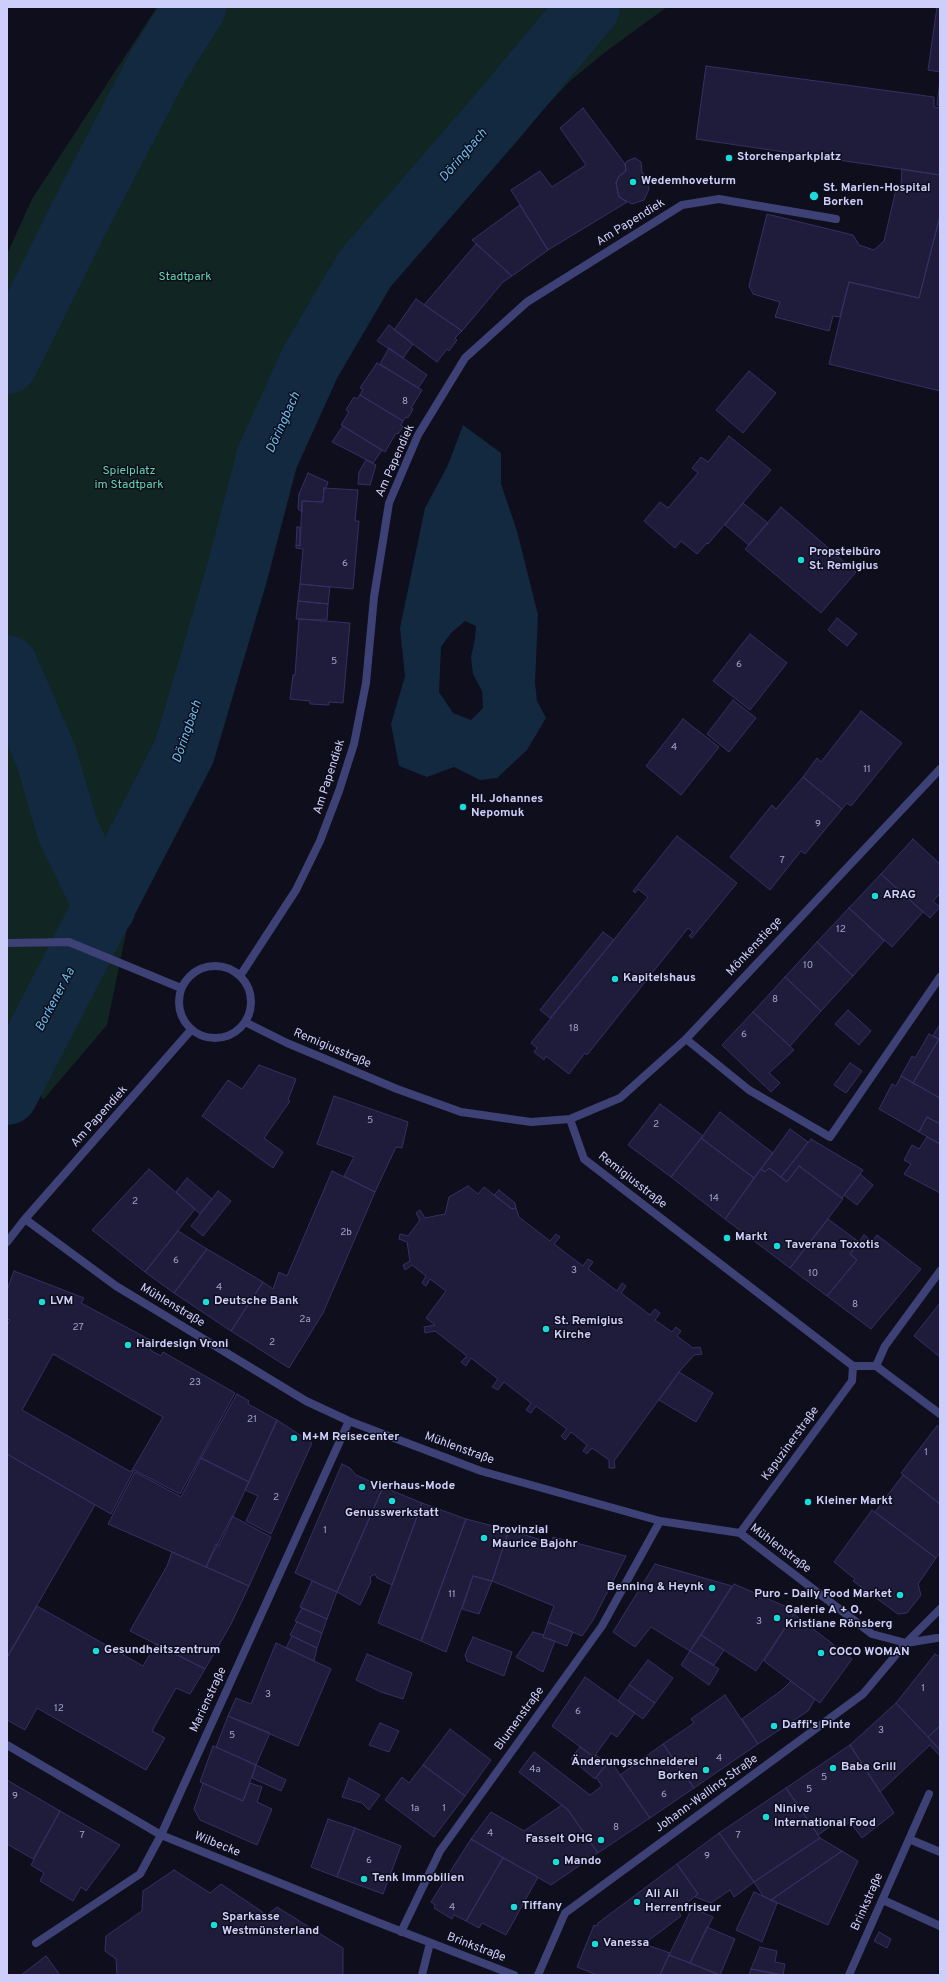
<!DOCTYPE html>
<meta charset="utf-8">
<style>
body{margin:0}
#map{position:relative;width:947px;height:1982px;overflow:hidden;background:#0f0e1c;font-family:Overpass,sans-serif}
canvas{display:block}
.frame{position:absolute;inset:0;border:8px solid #cecefa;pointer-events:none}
</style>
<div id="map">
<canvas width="947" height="1982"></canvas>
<div class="frame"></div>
</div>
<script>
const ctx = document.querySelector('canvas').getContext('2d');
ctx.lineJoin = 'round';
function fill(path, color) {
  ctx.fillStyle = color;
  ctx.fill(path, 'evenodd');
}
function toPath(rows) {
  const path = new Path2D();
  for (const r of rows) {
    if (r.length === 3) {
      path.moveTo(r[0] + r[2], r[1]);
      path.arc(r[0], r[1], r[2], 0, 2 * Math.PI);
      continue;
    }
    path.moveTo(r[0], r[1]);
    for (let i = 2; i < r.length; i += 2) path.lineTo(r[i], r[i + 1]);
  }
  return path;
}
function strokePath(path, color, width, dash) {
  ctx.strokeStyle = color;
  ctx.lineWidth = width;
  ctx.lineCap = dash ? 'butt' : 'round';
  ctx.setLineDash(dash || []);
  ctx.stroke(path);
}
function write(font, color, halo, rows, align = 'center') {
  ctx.font = font + ' Overpass,sans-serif';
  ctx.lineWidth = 3;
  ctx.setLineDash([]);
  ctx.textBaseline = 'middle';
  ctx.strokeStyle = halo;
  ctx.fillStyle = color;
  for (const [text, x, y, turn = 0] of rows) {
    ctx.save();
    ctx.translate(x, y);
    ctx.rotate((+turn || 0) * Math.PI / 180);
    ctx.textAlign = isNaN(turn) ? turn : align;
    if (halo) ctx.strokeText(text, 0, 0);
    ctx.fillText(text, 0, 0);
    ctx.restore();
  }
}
const green = toPath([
 [157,7,667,7,604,53,570,81,386,277,311,403,225,698,132,904,107,1025,43,1100,7,1020,7,254,32,199]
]);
const water = toPath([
 [463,425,501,453,501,484,517,531,538,615,535,683,537,701,546,718,527,750,497,778,480,780,454,767,427,777,399,766,391,724,405,676,400,628,425,508,448,465],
 [465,621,476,626,475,639,471,657,473,674,482,691,483,708,471,720,453,713,439,692,441,647,451,633]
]);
const river = toPath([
 [7,363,81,214,158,66,195,7],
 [7,666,46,756,68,831,105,907],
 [7,1094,184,752,237,573,267,458,310,363,365,269,496,118,589,7]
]);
const building = toPath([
 [937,7,940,7,940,72,928,70,937,7],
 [706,66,934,97,934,107,940,108,940,175,696,139,706,66],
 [940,81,940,106,937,105,940,81],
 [583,108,625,164,626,171,619,176,616,183,619,197,627,202,548,250,511,190,540,171,552,187,586,165,560,128,583,108],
 [635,158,641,162,642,172,648,180,649,189,644,200,632,204,619,197,616,183,619,176,626,171,625,164,627,161,635,158],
 [902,169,940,175,940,216,919,298,849,282,840,317,833,316,829,331,775,317,780,302,753,294,749,286,767,214,853,235,859,245,874,250,884,241,897,185,901,185,902,169],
 [520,205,548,250,512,276,472,240,520,205],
 [940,216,940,391,829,364,849,282,919,298,940,216],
 [476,244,512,276,503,282,462,331,424,305,476,244],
 [416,299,462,331,455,338,457,340,449,351,447,349,437,362,394,330,416,299],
 [389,325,413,344,403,358,377,341,389,325],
 [389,348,427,375,418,388,380,364,389,348],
 [377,363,422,390,411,408,413,409,408,418,406,417,403,421,360,395,363,389,360,388,377,363],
 [749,371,776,393,743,433,716,410,749,371],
 [360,395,403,421,401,425,403,427,398,434,396,433,385,452,341,425,349,412,346,410,354,397,357,399,360,395],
 [343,426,382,450,373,463,332,442,343,426],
 [729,436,771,470,708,544,707,543,697,554,681,541,675,548,644,521,660,502,668,508,698,473,692,468,701,457,708,462,729,436],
 [366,460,376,465,370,485,358,484,359,472,366,460],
 [308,473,328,482,326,488,324,488,323,502,302,501,302,512,298,509,299,494,308,473],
 [324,488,358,490,355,521,359,521,353,589,300,584,303,549,296,548,296,545,300,546,302,501,323,502,324,488],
 [743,503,768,523,749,545,725,525,743,503],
 [781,507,856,572,821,613,745,549,781,507],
 [297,527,300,527,300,546,296,545,297,527],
 [300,584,330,587,328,604,298,601,300,584],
 [298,601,328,604,327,620,296,619,298,601],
 [837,618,857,634,847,646,828,630,837,618],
 [299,619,350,623,343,703,329,702,329,705,310,704,310,701,290,699,293,675,295,675,299,619],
 [750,634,787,663,750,710,713,681,750,634],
 [733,700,756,718,729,752,707,734,733,700],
 [861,711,902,743,851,806,847,803,842,809,803,777,817,758,821,762,861,711],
 [683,719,719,747,681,795,646,766,683,719],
 [803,777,842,809,805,854,801,851,770,890,730,857,772,805,776,809,803,777],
 [677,836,737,883,692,938,689,936,693,932,688,928,587,1055,585,1053,569,1074,546,1056,544,1060,534,1052,537,1048,531,1043,648,897,638,889,635,893,633,891,677,836],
 [913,839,940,864,940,894,933,901,940,907,930,918,881,874,913,839],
 [881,874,923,912,892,947,849,908,881,874],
 [849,908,884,941,853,976,817,942,849,908],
 [603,932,614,940,550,1018,540,1010,603,932],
 [817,942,853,976,821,1011,785,977,817,942],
 [785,977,821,1011,790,1046,753,1012,785,977],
 [848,1010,871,1031,859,1045,835,1024,848,1010],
 [753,1012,794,1050,769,1073,780,1083,771,1092,722,1045,753,1012],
 [940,1024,940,1040,933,1036,940,1024],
 [929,1034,939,1039,913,1083,901,1076,912,1056,915,1058,929,1034],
 [939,1039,940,1040,940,1098,913,1083,939,1039],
 [850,1063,862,1071,846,1093,834,1085,850,1063],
 [259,1065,296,1079,288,1100,290,1101,264,1138,283,1152,273,1168,202,1116,228,1080,242,1089,259,1065],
 [901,1076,940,1098,940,1124,927,1117,919,1132,879,1109,892,1084,896,1086,901,1076],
 [334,1096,408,1122,402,1148,396,1147,375,1192,344,1176,354,1157,317,1144,334,1096],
 [660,1104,703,1136,671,1177,628,1145,660,1104],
 [720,1112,773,1153,754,1178,701,1138,720,1112],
 [927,1117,940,1124,940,1144,919,1132,927,1117],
 [790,1129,808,1142,781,1177,769,1168,765,1172,761,1169,790,1129],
 [927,1137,940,1144,940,1193,904,1174,911,1164,904,1160,912,1145,919,1149,927,1137],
 [701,1138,754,1178,725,1219,671,1177,701,1138],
 [811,1139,863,1170,842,1198,799,1166,787,1182,781,1177,811,1139],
 [799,1166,843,1199,790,1268,725,1219,761,1169,765,1172,769,1168,787,1182,799,1166],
 [149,1169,195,1209,145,1272,92,1230,149,1169],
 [332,1171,375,1192,323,1313,289,1368,231,1331,263,1282,273,1289,279,1272,287,1276,332,1171],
 [860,1174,873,1185,857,1205,844,1195,860,1174],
 [187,1178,212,1199,200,1214,176,1192,187,1178],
 [468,1186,478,1194,484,1187,512,1209,516,1208,519,1217,550,1241,556,1234,560,1237,554,1244,583,1266,588,1259,593,1262,588,1269,617,1291,622,1283,626,1286,621,1293,650,1315,655,1309,660,1313,655,1320,672,1332,676,1327,681,1331,677,1336,693,1348,700,1347,702,1354,694,1355,679,1372,614,1461,615,1468,609,1468,609,1460,592,1448,587,1454,583,1451,587,1445,571,1432,565,1440,561,1436,567,1429,536,1406,531,1413,526,1410,531,1403,504,1382,498,1390,492,1387,498,1379,471,1358,466,1366,461,1362,467,1356,435,1331,425,1333,424,1327,435,1325,426,1318,446,1291,430,1279,426,1286,422,1283,426,1276,412,1265,405,1270,403,1265,410,1261,407,1242,399,1239,400,1234,408,1236,420,1220,416,1213,420,1210,425,1218,445,1214,449,1197,468,1186],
 [499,1190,515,1203,516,1208,512,1209,494,1195,499,1190],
 [218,1191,231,1201,203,1236,191,1226,218,1191],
 [828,1219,859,1242,850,1254,857,1260,827,1296,790,1268,828,1219],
 [178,1231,207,1249,174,1293,145,1272,178,1231],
 [864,1235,872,1241,877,1235,921,1269,871,1329,827,1296,857,1260,850,1254,864,1235],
 [207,1249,263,1282,231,1331,174,1293,207,1249],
 [14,1271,84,1298,81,1303,154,1342,150,1350,161,1356,163,1352,235,1393,180,1494,134,1470,111,1514,7,1454,7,1325,10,1320,7,1319,7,1290,14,1271],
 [53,1354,163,1417,131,1472,22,1410,53,1354],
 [940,1303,940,1357,914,1336,940,1303],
 [679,1372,713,1393,696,1422,659,1400,679,1372],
 [237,1394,249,1401,248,1404,277,1420,249,1482,201,1458,237,1394],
 [277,1420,312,1443,271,1534,246,1521,258,1496,245,1490,277,1420],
 [937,1426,940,1428,940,1504,901,1473,937,1426],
 [7,1454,95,1505,7,1657,7,1454],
 [201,1458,249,1482,219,1546,216,1544,206,1567,108,1524,135,1472,181,1497,201,1458],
 [342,1464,350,1468,356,1475,383,1487,337,1592,295,1573,342,1464],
 [903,1475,940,1504,940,1553,936,1558,875,1512,903,1475],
 [383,1487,422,1503,392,1585,377,1578,375,1574,370,1577,371,1582,360,1605,337,1592,383,1487],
 [422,1503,466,1519,421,1641,378,1623,422,1503],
 [872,1510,936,1558,918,1584,921,1595,907,1613,898,1614,853,1581,855,1579,834,1562,872,1510],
 [232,1516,271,1537,249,1586,206,1567,232,1516],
 [466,1519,509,1530,492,1581,473,1576,446,1652,421,1641,466,1519],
 [509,1530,551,1543,553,1537,626,1556,593,1620,582,1636,548,1622,554,1606,492,1581,509,1530],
 [172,1552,249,1586,231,1624,205,1669,130,1631,167,1566,172,1552],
 [655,1564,732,1586,690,1651,651,1627,635,1647,613,1632,655,1564],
 [473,1576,492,1581,479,1614,462,1609,473,1576],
 [312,1581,337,1592,327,1619,300,1607,312,1581],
 [734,1584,796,1611,756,1671,701,1635,734,1584],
 [37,1606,143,1666,156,1644,205,1669,190,1694,176,1688,152,1731,165,1738,146,1770,37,1708,25,1730,7,1720,7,1658,37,1606],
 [302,1608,327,1619,322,1633,295,1621,302,1608],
 [794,1614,852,1659,820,1703,764,1661,794,1614],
 [297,1622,322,1633,317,1648,290,1635,297,1622],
 [548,1622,573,1632,567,1646,543,1637,548,1622],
 [533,1632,544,1635,543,1637,555,1641,543,1672,516,1657,533,1632],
 [701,1635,724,1650,714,1665,690,1651,701,1635],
 [292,1636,317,1648,314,1661,286,1648,292,1636],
 [473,1637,512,1652,504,1676,467,1661,465,1655,473,1637],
 [276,1643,331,1669,298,1746,228,1716,236,1698,251,1704,276,1643],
 [690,1651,719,1669,709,1685,681,1665,690,1651],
 [367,1654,412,1673,403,1699,381,1692,356,1680,367,1654],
 [935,1654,940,1657,940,1726,928,1737,896,1703,935,1654],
 [648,1660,673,1678,655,1703,629,1685,648,1660],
 [585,1677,635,1713,617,1737,611,1733,594,1757,552,1726,585,1677],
 [791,1681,815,1699,808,1711,758,1744,742,1719,782,1690,791,1681],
 [629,1685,655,1703,643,1719,618,1701,629,1685],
 [725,1695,758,1744,694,1788,663,1744,694,1723,691,1719,725,1695],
 [896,1703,940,1750,940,1756,930,1745,880,1792,850,1745,896,1703],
 [228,1716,270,1733,256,1765,216,1747,228,1716],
 [380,1723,399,1731,389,1752,369,1745,380,1723],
 [940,1726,940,1750,928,1737,940,1726],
 [450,1729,491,1760,465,1796,423,1765,450,1729],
 [663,1744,694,1788,650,1818,620,1775,663,1744],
 [850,1745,894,1813,862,1838,850,1822,846,1825,842,1818,818,1835,786,1788,850,1745],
 [213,1746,256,1765,243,1801,200,1782,213,1746],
 [580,1747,594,1757,596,1755,607,1764,595,1779,571,1759,580,1747],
 [534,1752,590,1795,602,1786,596,1777,610,1760,650,1818,598,1853,568,1810,519,1772,534,1752],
 [256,1765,286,1780,281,1791,252,1778,256,1765],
 [423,1765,465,1796,434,1837,385,1800,402,1777,409,1783,423,1765],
 [349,1778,380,1795,369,1810,362,1803,342,1797,349,1778],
 [7,1780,60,1811,33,1859,7,1844,7,1780],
 [203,1783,243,1801,250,1783,262,1787,257,1802,272,1809,257,1845,200,1820,194,1809,203,1783],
 [786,1788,820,1838,754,1882,719,1833,786,1788],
 [562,1805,568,1810,598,1853,551,1885,471,1839,491,1812,524,1831,562,1805],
 [60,1811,120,1845,86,1891,81,1887,73,1901,40,1881,44,1873,31,1865,60,1811],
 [328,1819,355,1828,337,1877,311,1867,328,1819],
 [355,1828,401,1846,383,1894,337,1877,355,1828],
 [719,1833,754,1882,734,1897,730,1890,711,1903,695,1897,698,1894,677,1864,719,1833],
 [820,1838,842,1851,771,1900,763,1896,754,1882,820,1838],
 [471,1839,503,1858,466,1921,454,1915,452,1919,434,1908,435,1905,431,1902,471,1839],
 [842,1851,858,1861,828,1925,771,1900,842,1851],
 [503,1858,538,1877,506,1935,482,1923,479,1928,466,1921,503,1858],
 [677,1864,698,1894,678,1910,681,1916,644,1944,670,1953,660,1975,597,1975,577,1967,594,1925,597,1926,598,1923,677,1864],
 [174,1870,210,1893,221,1884,267,1915,277,1907,343,1948,343,1975,117,1975,116,1959,105,1951,106,1936,142,1911,143,1891,174,1870],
 [754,1892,777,1903,762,1942,736,1930,754,1892],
 [692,1908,713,1917,690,1963,669,1955,692,1908],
 [707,1927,735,1939,720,1975,690,1963,707,1927],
 [879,1932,891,1939,887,1948,874,1941,879,1932],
 [760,1947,777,1951,775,1962,785,1964,783,1975,751,1969,760,1947],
 [669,1955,690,1963,719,1975,660,1975,669,1955],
 [46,1956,60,1975,21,1975,46,1956],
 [751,1969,780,1975,749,1975,751,1969]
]);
const lane = toPath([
 [686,1039,749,1090,830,1137,940,977],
 [909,1839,940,1852],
 [883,1900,940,1926],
 [36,1943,140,1874,161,1835],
 [849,1975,929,1794]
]);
const street = toPath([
 [7,943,69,942,181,988],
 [215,1002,36],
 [240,976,296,890,320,841,339,791,354,744,366,683,374,597,389,503,418,435,465,358,527,302,682,205,719,199,836,219],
 [245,1022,287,1043,397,1089,461,1112,531,1122,570,1119,620,1098,686,1039,940,769],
 [570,1119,584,1159,853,1366,876,1366,940,1414],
 [25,1219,116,1286,306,1401,349,1421,481,1471,660,1521,740,1533,872,1634,906,1643,937,1638],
 [7,1242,25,1219,191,1030],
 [876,1366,885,1346,940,1271],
 [740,1533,852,1381,853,1366],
 [7,1745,161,1835,377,1922,514,1975],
 [161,1835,349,1421],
 [401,1932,440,1851,602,1626,660,1521],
 [422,1975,430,1943],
 [538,1975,565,1913,863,1694,906,1643,940,1609]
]);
const markers = [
 [729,158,4,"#18dbda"],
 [633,182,4,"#18dbda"],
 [814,196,5,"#18dbda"],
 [801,560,4,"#18dbda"],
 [463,807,4,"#18dbda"],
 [875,896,4,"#18dbda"],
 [615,979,4,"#18dbda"],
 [727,1238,4,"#18dbda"],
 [777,1246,4,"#18dbda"],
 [42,1302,4,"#18dbda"],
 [206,1302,4,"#18dbda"],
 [546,1329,4,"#18dbda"],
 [128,1345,4,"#18dbda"],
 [294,1438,4,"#18dbda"],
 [362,1487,4,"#18dbda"],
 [392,1501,4,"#18dbda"],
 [808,1502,4,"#18dbda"],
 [484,1538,4,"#18dbda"],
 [712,1588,4,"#18dbda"],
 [900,1595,4,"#18dbda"],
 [777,1618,4,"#18dbda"],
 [96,1651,4,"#18dbda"],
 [821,1653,4,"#18dbda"],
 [774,1726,4,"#18dbda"],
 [833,1768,4,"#18dbda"],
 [706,1770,4,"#18dbda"],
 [766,1817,4,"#18dbda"],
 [601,1840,4,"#18dbda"],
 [556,1862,4,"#18dbda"],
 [364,1879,4,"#18dbda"],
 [637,1902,4,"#18dbda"],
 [514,1907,4,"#18dbda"],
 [214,1925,4,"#18dbda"],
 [595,1944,4,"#18dbda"]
];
const numberNames = [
 ["8",405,402],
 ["6",345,564],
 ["5",334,662],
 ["6",739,665],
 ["4",674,748],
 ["11",867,770],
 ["9",818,825],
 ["7",782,861],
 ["12",841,930],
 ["10",808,966],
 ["8",775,1000],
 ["18",574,1029],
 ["6",744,1035],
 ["5",370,1121],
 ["2",656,1125],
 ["14",714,1199],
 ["2",135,1202],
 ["2b",346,1233],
 ["6",176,1261],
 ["3",574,1271],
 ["10",813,1274],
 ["4",219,1288],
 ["8",855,1305],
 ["2a",305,1320],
 ["27",78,1328],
 ["2",272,1343],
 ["23",195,1383],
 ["21",252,1420],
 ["1",926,1453],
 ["2",276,1498],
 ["1",325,1531],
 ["11",452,1595],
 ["3",759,1622],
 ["1",923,1689],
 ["3",268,1695],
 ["12",59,1709],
 ["6",578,1712],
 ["3",881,1731],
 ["5",232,1736],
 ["4",719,1759],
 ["4a",535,1770],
 ["5",824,1778],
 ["5",809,1790],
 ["6",664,1795],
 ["9",15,1797],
 ["1a",415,1809],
 ["1",444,1809],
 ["8",616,1828],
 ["4",490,1834],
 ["7",82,1836],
 ["7",738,1836],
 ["9",707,1857],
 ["6",369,1861],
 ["4",452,1908]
];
const poiNames = [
 ["Storchenparkplatz",737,158],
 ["Wedemhoveturm",641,182],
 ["St. Marien-Hospital",823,189],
 ["Borken",823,203],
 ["Propsteibüro",809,553],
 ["St. Remigius",809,567],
 ["Hl. Johannes",471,800],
 ["Nepomuk",471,814],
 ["ARAG",883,896],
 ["Kapitelshaus",623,979],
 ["Markt",735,1238],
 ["Taverana Toxotis",785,1246],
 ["LVM",50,1302],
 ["Deutsche Bank",214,1302],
 ["St. Remigius",554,1322],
 ["Kirche",554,1336],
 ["Hairdesign Vroni",136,1345],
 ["M+M Reisecenter",302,1438],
 ["Vierhaus-Mode",370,1487],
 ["Kleiner Markt",816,1502],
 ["Genusswerkstatt",392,1514,"center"],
 ["Provinzial",492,1531],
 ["Maurice Bajohr",492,1545],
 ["Benning & Heynk",704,1588,"right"],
 ["Puro - Daily Food Market",892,1595,"right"],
 ["Galerie A + O,",785,1611],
 ["Kristiane Rönsberg",785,1625],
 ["Gesundheitszentrum",104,1651],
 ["COCO WOMAN",829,1653],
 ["Daffi's Pinte",782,1726],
 ["Änderungsschneiderei",698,1763,"right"],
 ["Borken",698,1777,"right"],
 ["Baba Grill",841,1768],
 ["Ninive",774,1810],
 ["International Food",774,1824],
 ["Fasselt OHG",593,1840,"right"],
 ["Mando",564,1862],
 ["Tenk Immobilien",372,1879],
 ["Ali Ali",645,1895],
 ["Herrenfriseur",645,1909],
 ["Tiffany",522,1907],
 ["Sparkasse",222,1918],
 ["Westmünsterland",222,1932],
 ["Vanessa",603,1944]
];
const streetNames = [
 ["Am Papendiek",631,223,-32],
 ["Am Papendiek",396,461,-66],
 ["Am Papendiek",330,777,-72],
 ["Mönkenstiege",755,947,-47],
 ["Remigiusstraße",332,1049,23],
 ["Am Papendiek",100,1117,-48],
 ["Remigiusstraße",632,1181,38],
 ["Mühlenstraße",172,1306,31],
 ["Kapuzinerstraße",791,1444,-54],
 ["Mühlenstraße",459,1449,20],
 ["Mühlenstraße",780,1549,37],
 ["Marienstraße",209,1700,-65],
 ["Blumenstraße",520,1719,-54],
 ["Johann-Walling-Straße",707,1794,-36],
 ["Wilbecke",217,1845,22],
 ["Brinkstraße",868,1902,-66],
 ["Brinkstraße",476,1948,21]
];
const parkNames = [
 ["Stadtpark",185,278],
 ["Spielplatz",129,472],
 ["im Stadtpark",129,486]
];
const waterNames = [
 ["Döringbach",464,156,-49],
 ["Döringbach",284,423,-66],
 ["Döringbach",188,732,-71],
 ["Borkener Aa",56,1000,-62]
];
fill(green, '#112522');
fill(water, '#122940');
strokePath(river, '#122940', 62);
fill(building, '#1f1c3b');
strokePath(building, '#353064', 1);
strokePath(lane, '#3e4176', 8);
strokePath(street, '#3e4176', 8);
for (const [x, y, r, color] of markers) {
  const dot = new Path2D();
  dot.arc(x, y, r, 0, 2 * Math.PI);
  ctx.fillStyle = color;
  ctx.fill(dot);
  strokePath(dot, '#0f0e1c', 1.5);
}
write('10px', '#a2a2ca', null, numberNames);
write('bold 12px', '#cecefa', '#0f0e1c', poiNames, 'left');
write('12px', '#cecefa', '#0f0e1c', streetNames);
write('12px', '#63d1aa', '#0f0e1c', parkNames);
write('italic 13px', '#67beee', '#0f0e1c', waterNames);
</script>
